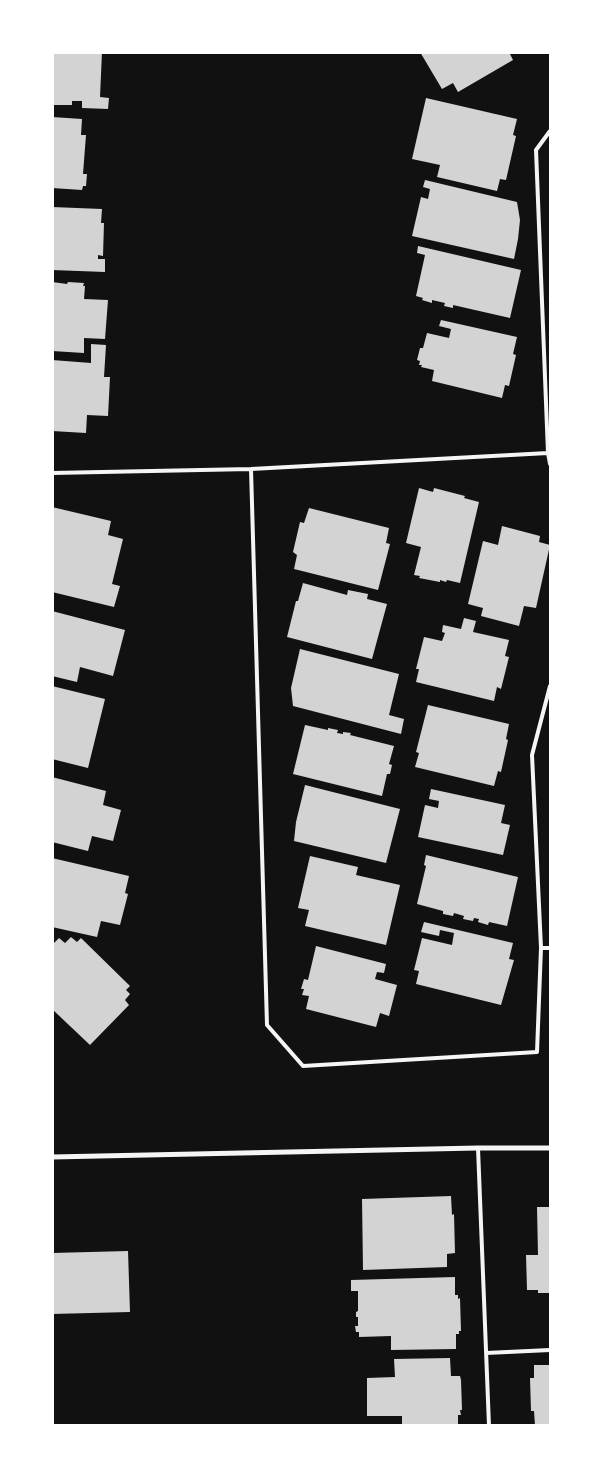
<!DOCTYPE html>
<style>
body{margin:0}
#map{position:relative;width:603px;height:1478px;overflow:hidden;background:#111;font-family:"Fira Sans",sans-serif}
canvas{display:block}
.frame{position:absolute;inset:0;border:54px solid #fff;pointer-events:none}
</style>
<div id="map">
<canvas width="603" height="1478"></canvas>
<div class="frame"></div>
</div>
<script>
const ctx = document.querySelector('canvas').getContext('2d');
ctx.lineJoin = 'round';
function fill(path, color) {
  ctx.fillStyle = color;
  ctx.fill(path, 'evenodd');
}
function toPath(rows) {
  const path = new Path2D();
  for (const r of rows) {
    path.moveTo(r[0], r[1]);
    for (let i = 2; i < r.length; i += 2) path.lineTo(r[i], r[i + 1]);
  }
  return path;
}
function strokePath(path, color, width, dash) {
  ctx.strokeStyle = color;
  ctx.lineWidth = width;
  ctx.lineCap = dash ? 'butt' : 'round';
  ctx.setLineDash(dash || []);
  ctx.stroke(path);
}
const building = toPath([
 [52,52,102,52,100,97,109,98,108,109,82,108,82,101,72,101,72,105,52,105],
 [420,52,509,52,513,60,458,92,453,83,442,89],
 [426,98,517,119,513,135,516,136,506,180,500,179,497,191,437,177,440,165,412,159],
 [52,117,82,119,81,135,86,135,83,174,87,174,86,186,83,186,82,190,52,188],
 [425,180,517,202,520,220,518,239,514,259,412,236,421,197,428,199,430,189,423,187],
 [52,207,102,209,101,223,104,223,103,256,98,255,98,259,105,259,105,272,52,270],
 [418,246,521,270,510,318,453,305,453,308,444,306,445,303,432,300,432,303,422,300,423,298,416,296,425,255,417,253],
 [52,282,67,284,68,282,84,283,83,286,85,286,84,299,108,300,105,339,84,338,84,353,52,351],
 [441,320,517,337,513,354,516,355,509,386,505,385,502,398,432,381,434,370,421,367,422,365,419,365,420,361,417,360,420,348,423,348,427,333,449,338,451,329,439,326],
 [91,344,106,345,104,377,110,377,108,416,87,415,86,433,52,431,52,360,91,363],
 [419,488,433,492,434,488,465,496,464,498,479,502,460,583,447,580,446,582,440,580,440,582,419,578,420,576,414,575,421,547,406,543],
 [52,507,111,521,108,535,123,539,112,584,120,586,114,607,52,592],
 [309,508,389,528,386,543,390,544,378,590,294,569,297,555,293,552,300,522,304,523],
 [502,526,540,536,539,542,550,545,536,608,524,606,519,626,481,616,483,608,468,604,483,541,498,545],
 [303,583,347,595,348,590,368,594,367,599,387,604,372,659,287,637,296,601,298,601],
 [52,611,125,630,113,676,80,667,77,682,52,676],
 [464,618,476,621,473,632,509,640,505,656,509,657,501,689,497,687,494,701,416,682,419,669,416,669,424,637,442,641,445,633,442,632,443,625,461,629],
 [300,649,399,674,389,715,404,719,401,734,293,706,291,688],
 [52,686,105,699,88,768,52,759],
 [428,705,509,724,506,739,508,740,501,772,498,771,494,786,415,767,419,753,416,752],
 [305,725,328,730,328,728,338,730,337,733,343,734,343,732,351,733,350,735,394,746,389,764,392,765,390,774,387,774,382,796,293,774],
 [52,777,106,791,103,805,121,810,113,841,92,836,88,851,52,842],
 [305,785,400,809,386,863,294,841,296,822],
 [431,789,505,805,501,823,510,825,503,855,418,837,425,805,438,808,439,801,429,799],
 [426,855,518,877,507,926,489,922,488,925,478,922,479,919,474,918,473,921,463,919,464,916,454,913,453,916,443,914,443,911,417,904,426,866,424,865],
 [310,856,358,867,356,875,400,885,386,945,305,926,309,910,298,908],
 [52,858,129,876,125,893,128,894,120,925,101,921,97,937,52,927],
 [424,922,513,943,509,959,514,960,501,1005,416,984,419,971,414,970,422,938,452,945,454,933,440,930,439,936,421,932],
 [71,937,77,942,81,938,130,986,126,990,130,994,125,1000,129,1005,90,1045,52,1009,52,945,59,938,65,943],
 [316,946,386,964,384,973,377,972,375,979,397,985,389,1016,380,1013,376,1027,306,1009,309,996,302,995,304,989,301,989,304,979,308,980],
 [451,1196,452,1215,454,1214,455,1253,447,1254,447,1267,363,1270,362,1199],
 [537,1207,550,1207,550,1293,538,1293,538,1290,527,1290,526,1255,538,1255],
 [128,1251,130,1312,52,1314,52,1253],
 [455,1277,455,1295,458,1295,458,1299,460,1298,461,1331,459,1331,459,1334,456,1334,456,1349,391,1350,391,1336,359,1337,359,1332,356,1332,355,1326,358,1326,358,1317,356,1317,356,1312,358,1311,358,1291,351,1291,351,1280],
 [450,1358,451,1376,460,1376,461,1380,462,1410,460,1410,461,1415,458,1415,458,1426,402,1426,402,1416,367,1416,367,1378,395,1377,394,1359],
 [534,1365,550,1365,550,1426,535,1426,534,1411,531,1411,530,1378,534,1378]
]);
const service = toPath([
 [550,131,536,150,548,453,550,464],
 [251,469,267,1025,303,1066,537,1052,541,948,532,755,550,686],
 [52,473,251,469,548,453],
 [541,948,550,948],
 [478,1148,489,1426],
 [486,1353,550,1350]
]);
const minor = toPath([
 [52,1157,478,1148,550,1148]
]);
fill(building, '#d3d3d3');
strokePath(service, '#f5f5f5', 4);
strokePath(minor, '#f5f5f5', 5);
</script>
